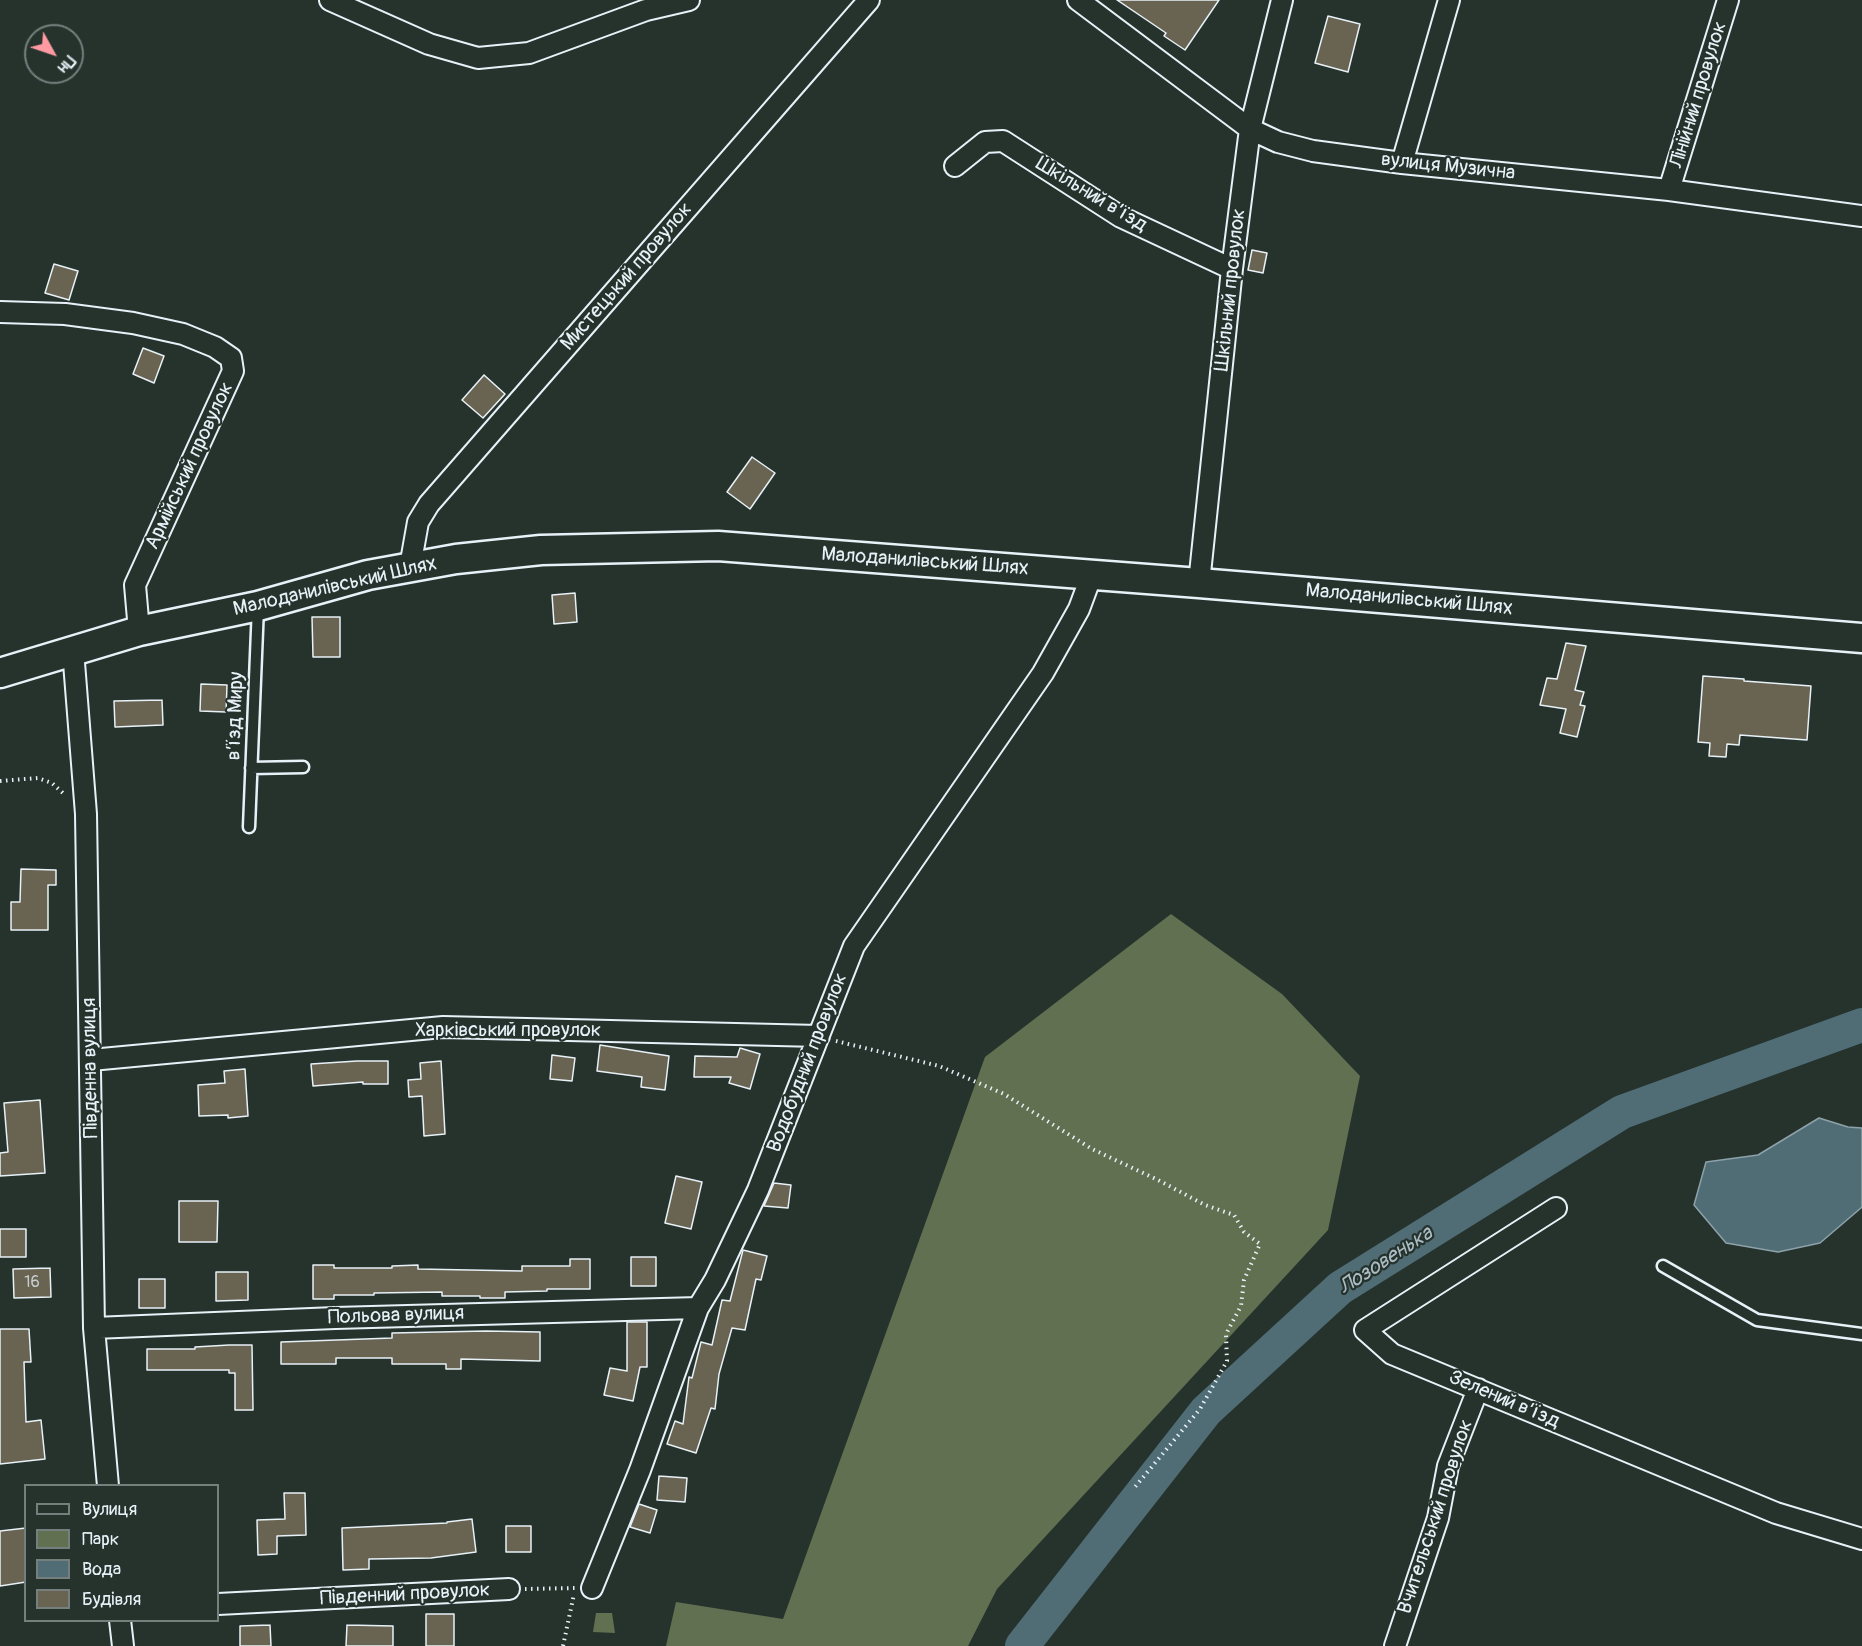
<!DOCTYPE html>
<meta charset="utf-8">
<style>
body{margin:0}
#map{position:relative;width:1862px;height:1646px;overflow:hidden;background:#26332d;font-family:Pangolin,sans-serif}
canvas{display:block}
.legend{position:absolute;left:24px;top:1484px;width:195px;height:138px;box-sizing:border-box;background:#26332d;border:2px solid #747f7e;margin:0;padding:8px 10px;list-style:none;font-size:18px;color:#e8f1f8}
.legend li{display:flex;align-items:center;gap:12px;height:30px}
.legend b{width:30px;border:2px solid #747f7e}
.north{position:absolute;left:24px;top:24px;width:60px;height:60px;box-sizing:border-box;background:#26332d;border:2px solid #747f7e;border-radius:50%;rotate:130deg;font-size:16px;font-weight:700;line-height:24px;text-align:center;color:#e8f1f8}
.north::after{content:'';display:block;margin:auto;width:21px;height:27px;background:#ff9aa2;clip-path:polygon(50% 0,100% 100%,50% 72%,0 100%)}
</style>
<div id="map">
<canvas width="1862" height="1646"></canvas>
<ul class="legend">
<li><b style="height:8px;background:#26332d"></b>Вулиця</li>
<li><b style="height:16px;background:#617051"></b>Парк</li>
<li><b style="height:16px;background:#506d76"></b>Вода</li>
<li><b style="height:16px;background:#686451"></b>Будівля</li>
</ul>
<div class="north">Пн</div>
</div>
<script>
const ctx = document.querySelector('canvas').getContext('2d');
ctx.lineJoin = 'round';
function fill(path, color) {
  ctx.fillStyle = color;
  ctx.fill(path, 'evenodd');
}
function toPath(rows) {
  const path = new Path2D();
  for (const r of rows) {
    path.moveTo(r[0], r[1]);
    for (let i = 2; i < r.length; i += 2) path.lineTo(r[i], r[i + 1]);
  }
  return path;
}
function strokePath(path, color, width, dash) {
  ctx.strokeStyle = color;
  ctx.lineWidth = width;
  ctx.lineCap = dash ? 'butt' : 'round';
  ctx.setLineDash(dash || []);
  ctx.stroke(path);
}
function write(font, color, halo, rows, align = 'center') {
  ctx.font = font + ' Pangolin,sans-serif';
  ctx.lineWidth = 4.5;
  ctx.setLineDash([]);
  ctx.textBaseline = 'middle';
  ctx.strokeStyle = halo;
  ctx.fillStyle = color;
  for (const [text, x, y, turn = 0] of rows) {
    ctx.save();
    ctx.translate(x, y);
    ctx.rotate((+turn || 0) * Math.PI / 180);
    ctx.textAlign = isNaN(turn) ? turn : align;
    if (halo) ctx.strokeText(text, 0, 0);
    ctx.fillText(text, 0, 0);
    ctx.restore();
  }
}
const green = toPath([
 [1171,914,1282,994,1360,1076,1328,1230,997,1589,968,1646,666,1646,676,1602,783,1619,985,1057],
 [596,1613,612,1613,615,1633,593,1632]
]);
const water = toPath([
 [1819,1118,1848,1127,1862,1128,1862,1207,1820,1243,1778,1252,1726,1243,1694,1205,1706,1162,1758,1155,1819,1118]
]);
const river = toPath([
 [1022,1646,1206,1411,1340,1288,1622,1112,1862,1025]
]);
const building = toPath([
 [1117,0,1219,0,1185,50,1164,36,1166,33,1117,0],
 [1328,16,1360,24,1348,72,1315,63,1328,16],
 [1252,250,1267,253,1263,273,1248,270,1252,250],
 [54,264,78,271,69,300,45,293,54,264],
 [143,348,164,356,154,383,133,374,143,348],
 [484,375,505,394,483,418,462,400,484,375],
 [752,457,775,473,750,509,727,492,752,457],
 [575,593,577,622,554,624,552,595,575,593],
 [312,617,340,617,340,657,313,657,312,617],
 [1566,643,1586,646,1575,690,1584,692,1580,705,1585,706,1577,737,1560,733,1566,709,1540,705,1547,678,1557,679,1566,643],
 [1703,676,1744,679,1744,681,1811,686,1807,740,1740,735,1739,745,1727,744,1726,757,1709,756,1710,743,1698,742,1703,676],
 [201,684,227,685,226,712,200,711,201,684],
 [162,700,163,725,115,727,114,701,162,700],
 [21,869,56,870,56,885,48,885,48,930,11,930,11,902,20,902,21,869],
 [600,1045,669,1056,665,1090,641,1087,642,1077,597,1071,600,1045],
 [740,1048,760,1054,750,1089,729,1083,731,1077,694,1077,695,1056,737,1057,740,1048],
 [552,1055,575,1058,572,1081,550,1079,552,1055],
 [357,1061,388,1061,388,1084,363,1084,363,1082,313,1086,311,1064,357,1061],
 [441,1061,445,1134,424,1136,422,1096,409,1097,408,1080,421,1079,420,1063,441,1061],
 [245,1069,248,1116,228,1118,228,1115,199,1116,198,1085,225,1083,224,1071,245,1069],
 [40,1100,45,1173,0,1176,0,1153,8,1152,4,1103,40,1100],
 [676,1176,702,1182,691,1229,665,1223,676,1176],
 [774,1183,791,1185,788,1208,764,1206,774,1183],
 [179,1201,218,1201,217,1242,179,1242,179,1201],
 [0,1229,26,1229,26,1257,0,1257,0,1229],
 [743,1250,767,1256,761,1280,756,1279,745,1330,732,1328,719,1374,715,1409,711,1408,696,1453,667,1444,675,1421,683,1424,689,1377,692,1378,701,1342,712,1345,722,1300,730,1301,743,1250],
 [631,1257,656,1257,656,1286,631,1286,631,1257],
 [570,1259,590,1259,590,1289,547,1289,547,1291,505,1292,505,1298,480,1298,480,1296,442,1296,442,1292,374,1293,374,1295,334,1295,334,1299,313,1299,313,1265,334,1265,334,1268,392,1268,392,1266,418,1265,418,1269,522,1271,522,1266,570,1266,570,1259],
 [50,1268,51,1297,14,1298,13,1269,50,1268],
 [216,1272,248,1272,248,1300,216,1301,216,1272],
 [139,1279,165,1279,165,1308,139,1308,139,1279],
 [627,1322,647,1322,647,1367,640,1367,633,1401,604,1395,610,1368,627,1371,627,1322],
 [0,1329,29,1329,31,1362,24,1362,26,1422,41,1420,45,1459,0,1464,0,1329],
 [486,1331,540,1332,540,1361,461,1359,461,1369,446,1369,446,1364,392,1364,392,1358,336,1358,336,1364,281,1364,281,1342,392,1338,392,1333,486,1331],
 [229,1345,252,1345,253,1410,235,1410,235,1373,229,1373,229,1370,147,1370,147,1349,195,1349,195,1347,229,1345],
 [659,1476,687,1478,685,1502,657,1500,659,1476],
 [284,1493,305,1493,306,1535,277,1536,277,1554,258,1555,257,1520,285,1519,284,1493],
 [639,1504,657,1510,650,1533,630,1527,639,1504],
 [472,1519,476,1552,431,1558,369,1559,369,1569,343,1570,342,1528,447,1523,447,1522,472,1519],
 [506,1526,531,1526,531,1552,506,1552,506,1526],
 [26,1528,26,1582,0,1586,0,1531,26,1528],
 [426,1614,454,1614,454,1646,426,1646,426,1614],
 [270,1625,271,1646,240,1646,240,1626,270,1625],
 [347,1625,393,1626,393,1646,346,1646,347,1625]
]);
const path = toPath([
 [0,781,38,778,52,783,65,795],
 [836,1041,939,1066,1004,1094,1092,1149,1158,1180,1205,1205,1234,1215,1244,1232,1260,1244,1244,1280,1241,1306,1226,1334,1227,1361,1200,1409,1135,1487],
 [525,1589,575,1588],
 [563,1646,574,1594]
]);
const lane = toPath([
 [251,768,303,767],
 [249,827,258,606],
 [1663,1266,1757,1320,1862,1334]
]);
const street = toPath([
 [330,0,429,44,478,58,529,53,646,10,689,0],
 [1078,0,1250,129,1278,142,1313,151,1402,163,1669,190,1862,216],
 [1402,163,1449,0],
 [955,166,985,142,1003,141,1121,217,1232,269],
 [1669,190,1728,0],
 [0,312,65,314,133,323,183,334,215,347,231,358,233,371,135,585,139,631],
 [410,567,418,522,429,504,869,0],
 [1199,583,1232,269,1250,129,1282,0],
 [73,650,86,814,94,1328,108,1486],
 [91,1060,443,1027,819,1036],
 [1556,1208,1365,1330,1392,1354,1776,1513,1862,1539],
 [94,1328,335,1318,698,1308],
 [592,1588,640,1470,698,1308,715,1280,758,1190,854,946,1043,673,1079,609,1092,574],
 [218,1604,509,1589],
 [120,1620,123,1646],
 [1395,1646,1438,1518,1448,1466,1478,1389]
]);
const secondary = toPath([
 [0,673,139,631,258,606,368,575,456,559,541,550,718,546,1199,583,1862,638]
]);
const numberNames = [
 ["16",32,1283]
];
const streetNames = [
 ["Лінійний провулок",1699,95,-73],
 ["вулиця Музична",1448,167,6],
 ["Шкільний в’їзд",1091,195,31],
 ["Мистецький провулок",627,277,-49],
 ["Шкільний провулок",1231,290,-84],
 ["Армійський провулок",190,466,-65],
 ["Малоданилівський Шлях",925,562,4],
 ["Малоданилівський Шлях",335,587,-13],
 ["Малоданилівський Шлях",1409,600,5],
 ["в’їзд Миру",236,716,-88],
 ["Харківський провулок",508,1031],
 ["Водобудний провулок",808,1063,-69],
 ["Південна вулиця",91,1068,-91],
 ["Польова вулиця",396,1316,-2],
 ["Зелений в’їзд",1504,1400,23],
 ["Вчительський провулок",1436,1517,-72],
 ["Південний провулок",405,1595,-3]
];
const waterNames = [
 ["Лозовенька",1386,1261,-33]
];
fill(green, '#617051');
fill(water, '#506d76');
strokePath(water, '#8da2aa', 1.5);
strokePath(river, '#506d76', 34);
fill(building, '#686451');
strokePath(building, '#e8f1f8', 1.5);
strokePath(lane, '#e8f1f8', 15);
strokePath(street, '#e8f1f8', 24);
strokePath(secondary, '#e8f1f8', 33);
strokePath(path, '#e8f1f8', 4, [1.5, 4.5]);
strokePath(lane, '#26332d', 10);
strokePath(street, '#26332d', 20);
strokePath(secondary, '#26332d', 28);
write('16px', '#c8cece', null, numberNames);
write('20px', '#e8f1f8', '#26332d', streetNames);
write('italic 21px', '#abbcc4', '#26332d', waterNames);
</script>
